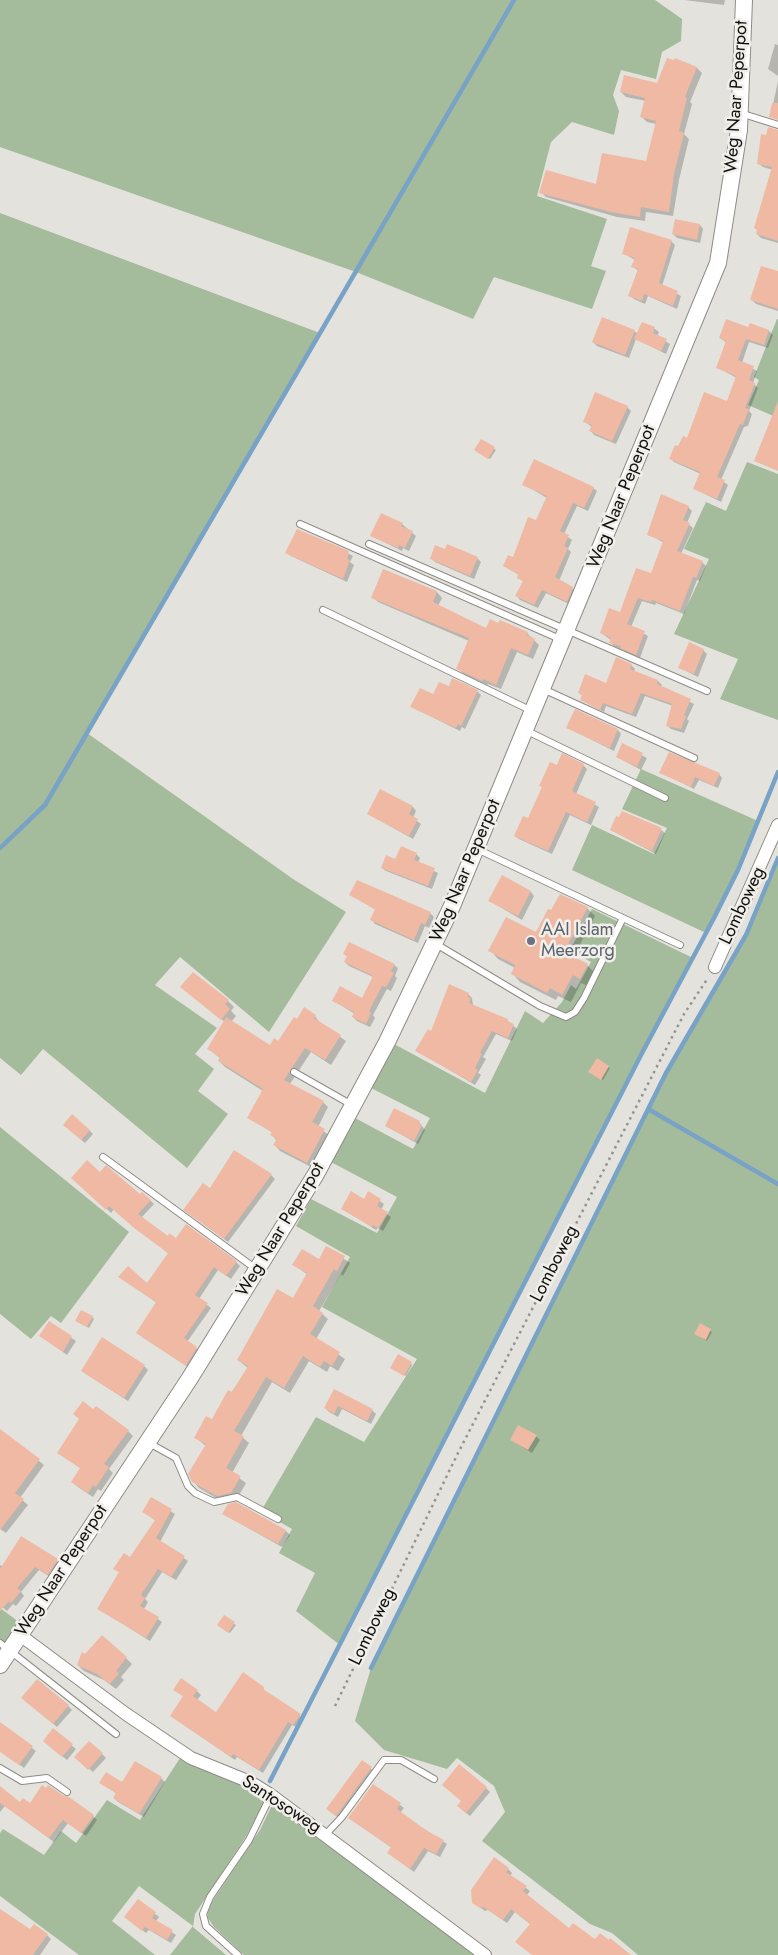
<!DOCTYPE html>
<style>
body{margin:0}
canvas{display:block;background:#e4e2dc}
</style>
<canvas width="778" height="1955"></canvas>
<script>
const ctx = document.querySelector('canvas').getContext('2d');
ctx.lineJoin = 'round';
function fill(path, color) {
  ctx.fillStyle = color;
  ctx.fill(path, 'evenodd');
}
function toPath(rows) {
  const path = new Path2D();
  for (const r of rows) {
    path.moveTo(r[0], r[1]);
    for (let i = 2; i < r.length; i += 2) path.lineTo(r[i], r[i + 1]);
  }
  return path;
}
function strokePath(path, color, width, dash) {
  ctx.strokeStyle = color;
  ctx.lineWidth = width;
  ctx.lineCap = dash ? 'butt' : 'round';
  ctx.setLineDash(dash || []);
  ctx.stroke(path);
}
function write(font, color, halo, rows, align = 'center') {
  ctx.font = font + ' Jost,sans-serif';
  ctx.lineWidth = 5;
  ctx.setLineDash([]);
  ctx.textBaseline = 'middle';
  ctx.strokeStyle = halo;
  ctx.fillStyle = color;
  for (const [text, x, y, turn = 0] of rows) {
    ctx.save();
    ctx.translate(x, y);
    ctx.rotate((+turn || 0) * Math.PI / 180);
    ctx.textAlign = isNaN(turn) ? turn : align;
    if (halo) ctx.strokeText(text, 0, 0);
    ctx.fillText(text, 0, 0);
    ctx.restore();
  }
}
const green = toPath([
 [0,0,655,0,682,19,681,41,662,52,656,79,621,70,613,95,619,111,614,135,572,122,551,142,537,196,607,219,591,266,606,271,592,309,494,277,473,319,356,272,0,147],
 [0,213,320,333,87,733,293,879,346,912,269,1032,180,957,155,985,217,1028,195,1054,214,1069,198,1091,228,1114,187,1168,43,1049,21,1075,0,1058],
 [777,319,778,319,778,418,748,405,759,380,754,377],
 [747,462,778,474,778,720,720,699,738,659,674,634,709,559,684,549,706,502,726,511],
 [641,769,758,821,738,870,706,933,572,870,592,825,654,854,667,828,622,809],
 [778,858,778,1955,638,1955,612,1933,590,1924,482,1841,505,1812,494,1786,457,1758,447,1769,384,1750,355,1721,371,1668,666,1073,746,935],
 [592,909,693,958,641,1055,340,1645,296,1611,315,1573,279,1553,292,1529,261,1511,316,1417,364,1442,417,1359,322,1307,350,1257,296,1226,311,1199,377,1233,397,1197,331,1162,355,1118,413,1149,430,1118,371,1088,394,1044,485,1093,525,1011,543,1023,562,1002,571,985,576,989,591,962,570,950],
 [0,1127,129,1232,61,1323,51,1316,31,1339,0,1314],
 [0,1608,19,1622,5,1644,0,1640],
 [180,1758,267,1797,245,1838,195,1914,193,1927,226,1955,170,1955,193,1926,139,1886,112,1921,155,1955,79,1955,0,1896,0,1833,3,1829,44,1855,61,1831,76,1843,107,1800,140,1820],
 [274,1801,476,1955,244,1955,214,1927,208,1918,207,1909,260,1830]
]);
const shadow = toPath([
 [684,0,725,0,724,5],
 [775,44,778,45,778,76,768,69],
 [676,60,697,68,702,73,690,102,692,104,684,134,689,139,679,180,673,216,646,212,645,221,617,217,546,197,541,192,597,185,647,162,656,124,647,122,642,117,646,101,626,97,621,92,658,84],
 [778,81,778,119,771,114],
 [778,139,778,243,761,238,757,234,773,170,763,167,758,163],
 [700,225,703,229,700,243,677,238,673,234],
 [671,241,675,245,662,286,681,296,677,309,648,296,645,304,634,299,630,296,639,271,633,267,635,260,623,253],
 [778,273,778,311,756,304,752,300],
 [642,323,655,329,659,332,657,336,670,344,666,354,636,339,629,358,597,346,593,342,634,331,638,334],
 [751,325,769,331,773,335,768,348,749,342,742,363,757,371,753,383,758,388,749,411,752,414,748,426,744,427,721,480,728,485,721,502,695,489,701,474,674,462,670,458,727,402,737,378,718,368,727,343,720,338,749,329],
 [627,407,631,411,616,444,594,435,591,431,592,427,584,421],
 [481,440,496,450,490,459,477,452],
 [523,484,593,488,597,491,588,511,577,506,564,534,572,540,568,549,571,552,559,581,576,591,571,605,546,593,538,608,520,600,517,596,524,582,518,577,519,575,504,566,514,559,536,522,547,498],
 [688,507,692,511,687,523,693,528,681,554,702,562,706,566,700,581,697,580,684,614,656,603,655,605,642,601,631,627,648,636,640,658,614,646,610,642,611,640,601,633,621,614,651,575,664,543,649,534],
 [402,524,416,536,409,551,403,548,402,551,372,536],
 [319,539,353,556,350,562,354,565,347,582,291,556,287,552],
 [431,558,477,558,481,562,474,579,435,562],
 [384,570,437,592,442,598,438,606,487,630,527,633,539,645,533,659,517,652,501,689,488,684,487,685,463,674,458,668,469,641,378,602,373,597],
 [703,650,707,654,698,677,680,668],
 [631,665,635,669,634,672,658,681,662,685,661,687,694,704,687,719,689,721,684,733,671,729,668,726,673,706,645,696,636,717,606,706,604,712,581,700,583,696,579,693,607,685],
 [449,688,477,691,481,695,465,729,462,727,460,731,412,707],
 [568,728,618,730,621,734,614,751],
 [623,745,647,758,641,770,617,757],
 [583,765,587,769,576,794,599,807,591,825,570,815,552,854,519,839,515,836,529,820,557,766],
 [661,772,719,774,722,778,718,788,699,780,694,789],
 [413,807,416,811,413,818,421,824,413,839,368,814],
 [622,813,661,830,665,833,656,854,611,830],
 [416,854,420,858,418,863,438,873,432,889,386,871,382,868],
 [531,892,534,896,522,920,490,901],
 [351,895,430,913,434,917,429,928,425,926,418,943,375,924,372,920,376,910],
 [587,908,595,916,573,958,587,965,595,973,588,986,581,983,571,1002,558,996,556,1000,520,982,512,973,515,968,498,959,490,950,537,934],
 [344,954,394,965,398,968,395,976,397,978,391,991,387,989,373,1015,375,1018,370,1027,357,1021,353,1017,355,1014,334,1001,363,999,373,977,349,966,345,962,348,957],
 [188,993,228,1001,234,1007,231,1011,236,1016,231,1022,270,1047,279,1043,297,1020,315,1016,320,1023,346,1041,331,1065,311,1052,290,1084,323,1102,328,1107,318,1127,330,1136,313,1168,280,1151,275,1145,277,1141,272,1135,273,1133,249,1118,263,1091,225,1067,219,1061,221,1059,209,1049,225,1022],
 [468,994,472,998,473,1006,507,1020,517,1029,512,1041,496,1034,483,1057,486,1059,478,1073,481,1075,475,1085,417,1051,431,1033],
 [608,1067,610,1068,603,1080,591,1074],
 [419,1122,425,1130,418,1144,386,1126],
 [68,1128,89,1130,93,1134,85,1143],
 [100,1174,150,1200,154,1204,141,1218,168,1238,236,1262,240,1266,231,1279,218,1270,199,1299,211,1308,187,1342,201,1352,190,1368,142,1337,157,1303,124,1280,147,1285,169,1254,114,1209,111,1213,73,1177],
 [271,1175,275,1179,228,1242,189,1213,210,1190],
 [369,1193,384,1204,381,1210,391,1217,383,1231,378,1228,376,1230,342,1208,365,1201],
 [327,1247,350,1263,343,1276,341,1274,319,1311,328,1319,316,1339,345,1359,338,1371,330,1366,327,1372,309,1361,290,1393,272,1382,241,1436,249,1443,232,1473,246,1483,237,1499,223,1502,199,1488,193,1481,206,1446,196,1438,212,1421,248,1368,238,1360,293,1300,308,1275,294,1265,319,1261],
 [92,1317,94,1319,89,1328,76,1321],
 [50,1323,76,1341,67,1355,41,1336],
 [700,1325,712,1332,707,1341,697,1335],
 [411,1363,412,1365,406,1376,393,1369],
 [144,1366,148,1370,128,1401,86,1374],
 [335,1390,372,1410,376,1414,371,1424,342,1409,338,1417,329,1412,325,1408],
 [0,1430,44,1465,20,1498,28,1505,6,1533,0,1529],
 [128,1431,133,1436,109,1469,113,1473,101,1491,98,1489,93,1497,78,1487,72,1482,81,1469,59,1452],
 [536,1436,540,1440,532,1453,511,1440],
 [152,1499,175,1514,160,1542,188,1561,176,1580,162,1572,145,1599,148,1602,144,1609,162,1622,150,1641,99,1609,120,1573,115,1569,131,1559,156,1521,144,1512],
 [236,1504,286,1531,290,1535,282,1547,223,1514],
 [21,1538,61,1564,52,1578,39,1570,21,1592,24,1596,16,1606,13,1604,7,1611,0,1605,0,1565,3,1567],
 [225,1617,236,1625,230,1633,220,1626],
 [126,1658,132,1664,121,1677,124,1680,116,1689,104,1680,84,1671,78,1665],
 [263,1688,266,1693,304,1719,298,1728,292,1725,263,1773,237,1757,235,1760,171,1716,184,1697,179,1693,197,1691,201,1695,197,1700,216,1713],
 [27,1702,68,1706,72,1710,57,1727],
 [0,1724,36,1751,24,1768,0,1751],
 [53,1730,76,1749,67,1760,48,1745],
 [102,1754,106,1758,93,1772,80,1761],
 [362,1762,375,1772,340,1819,327,1809],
 [161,1778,165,1782,144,1817,118,1802,114,1798,117,1794,101,1783,123,1784],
 [373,1785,404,1808,400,1813,447,1844,440,1857,428,1851,414,1872,388,1853,392,1848,349,1818],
 [0,1787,20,1804,93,1816,97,1820,86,1836,68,1823,54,1842,5,1806,0,1812],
 [486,1788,490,1792,470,1816,462,1810,463,1801],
 [508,1869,512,1873,510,1876,530,1891,526,1896,569,1930,596,1941,600,1935,630,1955,532,1955,531,1925,515,1912,507,1923,488,1910,485,1911,478,1906],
 [139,1901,159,1917,156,1921,176,1935,171,1943,149,1930,146,1933,129,1920],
 [0,1910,30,1931,47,1935,51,1939,40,1955,0,1955]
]);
const stream = toPath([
 [0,848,45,805,514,0],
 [648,1109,778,1184],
 [371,1668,666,1073,746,935,778,858],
 [270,1781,641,1055,714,918,738,870,778,772]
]);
const building = toPath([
 [667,58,674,60,675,58,697,67,685,97,687,98,679,131,684,133,674,174,669,212,641,207,640,217,611,212,539,193,546,170,596,184,602,153,646,161,656,121,640,117,645,98,620,92,624,75,657,83],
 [772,103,778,103,778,120,769,117],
 [768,127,778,130,778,241,756,234,757,230,754,228,772,167,757,164,761,134,766,135],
 [675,219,700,224,697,240,672,234],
 [630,227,672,240,659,283,678,291,673,306,644,294,642,301,628,296,638,269,631,267,635,258,622,254],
 [761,266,778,271,778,309,750,300],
 [602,317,635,330,625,355,592,342],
 [726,319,748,327,750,323,769,330,764,345,746,339,738,360,754,366,749,380,755,383,745,408,749,409,744,422,743,425,740,424,717,477,725,480,717,499,693,489,700,472,669,459,675,445,678,446,683,436,687,438,704,392,727,401,736,376,716,368,726,341,719,338],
 [642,322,655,327,653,333,667,339,661,351,634,339],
 [595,392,628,406,612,441,589,431,592,425,583,422],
 [778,401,778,471,754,461],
 [481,439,495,447,488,459,474,450],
 [534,459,594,487,584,508,573,503,560,531,569,535,564,546,568,548,555,577,573,587,567,602,542,590,534,605,515,596,523,581,517,578,518,574,503,566,508,555,513,557,528,517,536,520,547,496,522,485],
 [661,494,689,506,683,520,690,523,677,551,703,561,696,578,693,577,680,611,652,600,651,602,638,598,627,624,645,631,636,655,620,648,621,646,609,643,611,638,600,633,609,608,620,612,636,568,651,573,663,541,647,535],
 [381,513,403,523,401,526,413,531,405,548,399,545,398,548,370,536],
 [297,529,349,551,347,559,350,560,343,579,285,553],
 [447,544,478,557,470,576,430,559,435,545,445,549],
 [383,569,437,591,433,602,486,628,490,619,498,623,500,620,528,632,527,635,535,639,528,655,511,648,496,685,483,679,482,681,456,669,469,638,371,598],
 [689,642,704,649,694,674,678,668],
 [616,657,632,664,630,669,658,680,657,684,691,699,684,715,686,716,681,729,666,726,672,704,641,693,632,714,603,703,600,710,580,700,582,695,578,693,585,674,606,683],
 [452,678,478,690,461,726,458,724,456,728,410,707,420,688,433,694,439,682,449,686],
 [575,709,618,729,610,748,566,728],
 [622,743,643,753,637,767,616,757],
 [669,752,720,773,714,786,695,777,691,787,659,773],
 [562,753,584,764,572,791,596,802,587,822,566,812,548,851,514,836,523,816,528,818,542,787,539,786,550,762,557,765],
 [380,789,413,806,409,814,418,819,409,836,367,814],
 [622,811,662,828,652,851,610,830,616,816,619,817],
 [401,846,417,853,414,860,435,868,428,886,381,868,386,855,395,859],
 [502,875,531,891,518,916,488,901],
 [357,880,431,912,425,925,421,923,414,940,370,920,375,909,349,895],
 [560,894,588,907,564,952,588,964,580,979,573,975,562,995,550,988,547,993,511,974,515,965,488,951,506,917,536,932,548,909,551,910],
 [349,942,395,964,391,971,394,973,386,987,382,986,369,1011,371,1013,366,1024,352,1017,354,1012,332,1001,340,986,362,998,373,976,344,962,347,956,343,954],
 [193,972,229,1000,225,1004,230,1009,221,1020,180,987],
 [449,984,469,993,468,997,471,998,469,1003,508,1019,507,1021,514,1024,508,1038,492,1031,480,1053,482,1054,475,1068,478,1070,471,1082,415,1051,428,1029,431,1031],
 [304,1007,316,1015,314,1018,341,1035,325,1060,305,1048,284,1080,324,1101,312,1122,325,1129,307,1163,273,1145,277,1139,270,1135,272,1132,247,1118,263,1089,218,1061,220,1057,207,1049,226,1017,270,1045,274,1038,278,1041,294,1017,297,1019],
 [597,1058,609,1066,601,1080,588,1072],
 [394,1108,420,1121,418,1123,422,1125,414,1141,385,1126],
 [72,1114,90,1130,81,1140,63,1125],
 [234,1150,272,1174,224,1239,183,1210,203,1183,210,1188],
 [87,1160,100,1172,106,1165,140,1194,142,1192,151,1200,138,1214,168,1236,169,1233,176,1238,186,1224,237,1261,226,1276,214,1267,195,1295,208,1303,184,1338,197,1347,186,1366,136,1333,156,1302,118,1277,128,1266,147,1283,168,1253,134,1228,109,1206,106,1210,71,1178],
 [351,1191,364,1199,368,1191,381,1199,377,1206,388,1212,378,1228,373,1225,372,1227,341,1209],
 [326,1246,345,1256,337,1271,334,1269,313,1306,323,1313,310,1334,340,1352,332,1366,324,1361,320,1367,303,1356,284,1388,266,1377,234,1431,244,1436,226,1468,241,1476,231,1493,217,1496,192,1482,188,1474,206,1444,194,1438,206,1416,212,1419,228,1390,232,1392,248,1366,237,1360,277,1289,293,1298,307,1273,292,1265,302,1249,319,1259],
 [81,1310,93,1316,87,1327,75,1321],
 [49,1321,72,1336,63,1352,39,1336],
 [700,1323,711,1329,706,1340,694,1334],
 [102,1337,145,1365,124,1398,81,1371],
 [398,1354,412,1362,404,1376,390,1368],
 [334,1389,373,1409,367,1421,338,1406,334,1414,324,1408],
 [83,1401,93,1409,96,1406,129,1430,104,1464,109,1467,96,1487,93,1485,88,1493,71,1482,80,1468,57,1453,79,1419,73,1414],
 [518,1425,537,1435,528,1450,510,1440],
 [0,1429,40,1459,15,1493,24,1499,0,1530],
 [151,1497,172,1509,156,1538,185,1556,171,1577,158,1569,141,1595,145,1598,140,1606,159,1617,146,1638,97,1609,119,1572,113,1569,124,1553,130,1557,155,1520,142,1512],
 [236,1502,286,1530,278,1544,222,1514,228,1504],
 [21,1536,58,1559,48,1575,35,1567,17,1588,21,1591,11,1603,9,1601,0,1611,0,1569],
 [224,1615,235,1622,228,1633,217,1625],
 [102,1635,127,1657,116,1671,119,1673,110,1684,97,1674,77,1665,82,1652,85,1654],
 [243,1672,264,1687,263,1689,301,1714,293,1725,288,1722,259,1770,233,1754,231,1757,170,1716,183,1696,173,1690,181,1678,198,1690,193,1696,216,1712],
 [37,1679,69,1705,53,1724,21,1698],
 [0,1722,33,1746,19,1765,0,1752],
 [53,1728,73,1744,62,1757,43,1741],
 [89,1741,103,1753,88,1770,74,1757],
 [362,1760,372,1767,336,1816,326,1809],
 [135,1761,162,1777,139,1814,113,1798,116,1793,99,1783,106,1772,122,1782],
 [459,1764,487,1787,466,1813,457,1806,461,1801,442,1785],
 [373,1784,401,1803,397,1809,427,1831,444,1840,436,1854,424,1848,410,1869,387,1853,391,1847,348,1818],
 [42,1785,46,1788,48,1785,64,1796,69,1797,94,1815,81,1833,63,1820,49,1838,0,1803,0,1786,20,1802,23,1798,30,1803],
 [494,1857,509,1868,506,1872,527,1886,523,1891,569,1928,573,1923,595,1939,600,1933,609,1940,610,1938,631,1955,532,1955,515,1942,530,1924,511,1909,503,1920,483,1907,480,1908,472,1903,471,1890],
 [138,1899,156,1912,152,1918,173,1930,167,1940,145,1927,142,1931,124,1917],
 [0,1909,30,1929,34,1924,48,1934,33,1955,0,1955]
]);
const path = toPath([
 [335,1706,458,1453,684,1014,708,978]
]);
const service = toPath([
 [740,113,778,125],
 [300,524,562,640],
 [369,544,707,691],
 [323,610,532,711],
 [543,689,694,758],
 [525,730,665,798],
 [477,849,680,945],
 [436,944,540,1006,566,1017,575,1012,584,998,623,918],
 [294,1072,352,1105],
 [103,1157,256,1269],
 [149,1443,176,1458,188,1486,195,1493,214,1502,237,1497,278,1519],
 [0,1643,116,1734],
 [0,1768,22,1781,47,1778,67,1792],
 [326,1834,342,1817,384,1760,401,1760,434,1779],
 [238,1955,206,1926,203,1914,210,1897,249,1840,271,1795]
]);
const minor = toPath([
 [715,967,778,825],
 [20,1635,126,1714,191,1758,250,1782,271,1795,485,1955]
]);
const tertiary = toPath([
 [0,1665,190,1378,316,1174,387,1042,452,906,718,263,739,130,744,0]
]);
const markers = [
 [531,941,5,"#6b7280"]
];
const streetNames = [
 ["Weg Naar Peperpot",737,97,-86],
 ["Weg Naar Peperpot",622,497,-68],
 ["Weg Naar Peperpot",466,871,-67],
 ["Lomboweg",743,906,-65],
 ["Weg Naar Peperpot",281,1230,-59],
 ["Lomboweg",555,1264,-63],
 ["Weg Naar Peperpot",62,1571,-57],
 ["Lomboweg",373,1627,-64],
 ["Santosoweg",281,1805,33]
];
const worshipNames = [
 ["AAI Islam",541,931],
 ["Meerzorg",541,952]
];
fill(green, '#a4bc9b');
fill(shadow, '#0003');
strokePath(stream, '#78a3c6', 4.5);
fill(building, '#efb9a4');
strokePath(service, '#8d8c86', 8);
strokePath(minor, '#8d8c86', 14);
strokePath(tertiary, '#8d8c86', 18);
strokePath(path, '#94938e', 2.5, [2.5, 4]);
strokePath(service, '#fff', 6);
strokePath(minor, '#fff', 12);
strokePath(tertiary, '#fff', 16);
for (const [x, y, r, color] of markers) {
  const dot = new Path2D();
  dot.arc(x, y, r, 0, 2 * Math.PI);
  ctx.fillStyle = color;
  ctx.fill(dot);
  strokePath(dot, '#f1efe9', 2);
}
write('18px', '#12110f', '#f1efe9', streetNames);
write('18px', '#5b616d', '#f1efe9', worshipNames, 'left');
</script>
